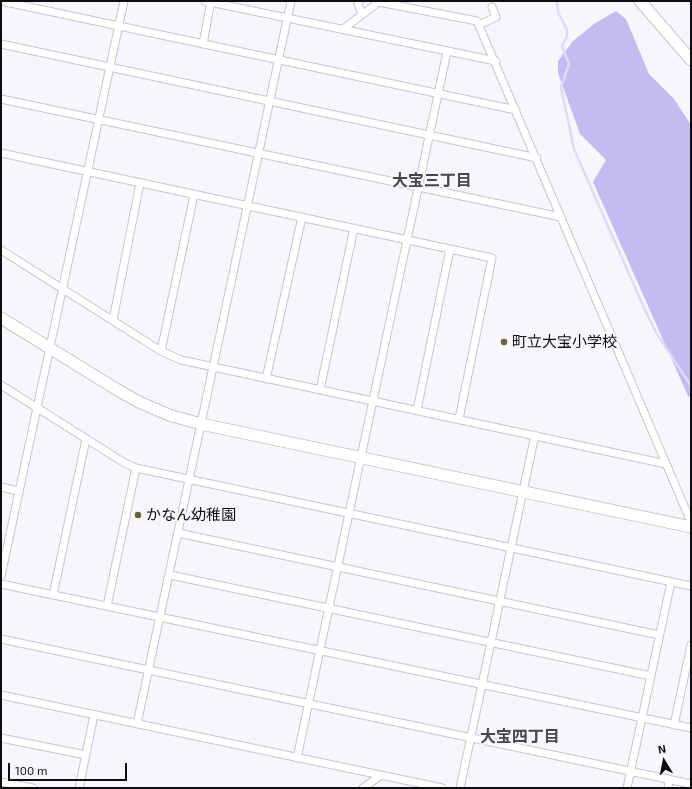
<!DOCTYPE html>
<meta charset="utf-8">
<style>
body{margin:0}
#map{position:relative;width:692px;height:789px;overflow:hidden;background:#f7f6fd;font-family:"Exo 2",sans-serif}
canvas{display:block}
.frame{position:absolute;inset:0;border:2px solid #0e0e10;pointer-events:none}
.north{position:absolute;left:644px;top:741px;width:40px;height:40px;-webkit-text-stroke:3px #f7f6fd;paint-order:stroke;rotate:350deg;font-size:11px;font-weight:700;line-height:16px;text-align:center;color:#0e0e10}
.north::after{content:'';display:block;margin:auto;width:14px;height:18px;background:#0e0e10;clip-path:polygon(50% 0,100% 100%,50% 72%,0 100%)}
.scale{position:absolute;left:8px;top:763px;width:119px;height:18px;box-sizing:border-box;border:2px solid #0e0e10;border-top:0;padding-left:5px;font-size:12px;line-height:14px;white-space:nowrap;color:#0e0e10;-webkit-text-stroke:3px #f7f6fd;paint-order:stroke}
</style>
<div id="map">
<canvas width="692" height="789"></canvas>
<div class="frame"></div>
<div class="north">N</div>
<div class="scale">100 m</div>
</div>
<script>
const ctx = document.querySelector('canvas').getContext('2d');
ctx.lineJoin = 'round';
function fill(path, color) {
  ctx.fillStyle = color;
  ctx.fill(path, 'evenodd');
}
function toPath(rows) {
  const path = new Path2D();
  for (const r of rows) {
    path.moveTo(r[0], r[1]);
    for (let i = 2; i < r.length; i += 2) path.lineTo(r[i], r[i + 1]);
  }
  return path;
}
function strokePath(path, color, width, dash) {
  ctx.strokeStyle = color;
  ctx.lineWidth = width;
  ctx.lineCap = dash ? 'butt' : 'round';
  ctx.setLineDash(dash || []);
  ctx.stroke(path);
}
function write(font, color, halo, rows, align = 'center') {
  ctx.font = font + ' "Exo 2","Noto Sans JP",sans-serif';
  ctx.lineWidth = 3.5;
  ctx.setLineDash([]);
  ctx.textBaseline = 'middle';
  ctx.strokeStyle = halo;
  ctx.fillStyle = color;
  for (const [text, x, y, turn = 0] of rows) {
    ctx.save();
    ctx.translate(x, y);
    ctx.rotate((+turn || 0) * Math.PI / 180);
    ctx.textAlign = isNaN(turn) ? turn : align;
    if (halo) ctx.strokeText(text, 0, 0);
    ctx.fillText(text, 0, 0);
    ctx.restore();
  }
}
const green = toPath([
 [616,11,626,19,649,74,674,99,691,125,691,398,688,396,593,182,606,160,580,134,558,73,558,61,573,41,594,24]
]);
const stream = toPath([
 [557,1,558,12,567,30,567,36,562,46,569,64,561,87,574,149,644,308,657,334,691,386]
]);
const street = toPath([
 [1,1,516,110],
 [205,1,496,61],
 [357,1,362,14],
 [479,25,496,17,492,7],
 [343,29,379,2,477,21,691,522],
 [1,44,537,158],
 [203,44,211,1],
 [1,99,561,217],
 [1,153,492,258,459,419],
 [1,250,161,351,181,360,666,464],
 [113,320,140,183],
 [161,351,194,195],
 [266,379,302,217],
 [1,385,123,462,136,468,691,586],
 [320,390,354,228],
 [417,410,450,249],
 [1,487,18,491],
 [178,533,659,635],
 [170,575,651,676],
 [1,576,124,1],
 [1,584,691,728],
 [53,595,86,439],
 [107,606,136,468],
 [1,639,691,784],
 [1,695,442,788],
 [137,724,291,1],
 [674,725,691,645],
 [1,738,86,755],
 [297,758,447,52],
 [1,782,33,788],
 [79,788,94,715],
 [363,788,380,776],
 [460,788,535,435],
 [627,788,671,582],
 [668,788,669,779]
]);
const secondary = toPath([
 [640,1,691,60],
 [1,318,116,389,139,402,169,415,201,424,691,527]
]);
const markers = [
 [504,342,4,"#6a6733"],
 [138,515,4,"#6a6733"]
];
const poiNames = [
 ["町立大宝小学校",512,342],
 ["かなん幼稚園",146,515]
];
const neighbourhoodNames = [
 ["大宝三丁目",432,181],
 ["大宝四丁目",520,737]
];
fill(green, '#c2bcef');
strokePath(stream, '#dedafb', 2.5);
strokePath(street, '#c6c5cc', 9);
strokePath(secondary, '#c6c5cc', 13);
strokePath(street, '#fff', 7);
strokePath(secondary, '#fff', 11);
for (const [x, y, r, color] of markers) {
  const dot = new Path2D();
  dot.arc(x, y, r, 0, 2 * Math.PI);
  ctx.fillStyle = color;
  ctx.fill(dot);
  strokePath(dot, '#f7f6fd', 1.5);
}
write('15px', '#0e0e10', '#f7f6fd', poiNames, 'left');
write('bold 16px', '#46464b', '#f7f6fd', neighbourhoodNames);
</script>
